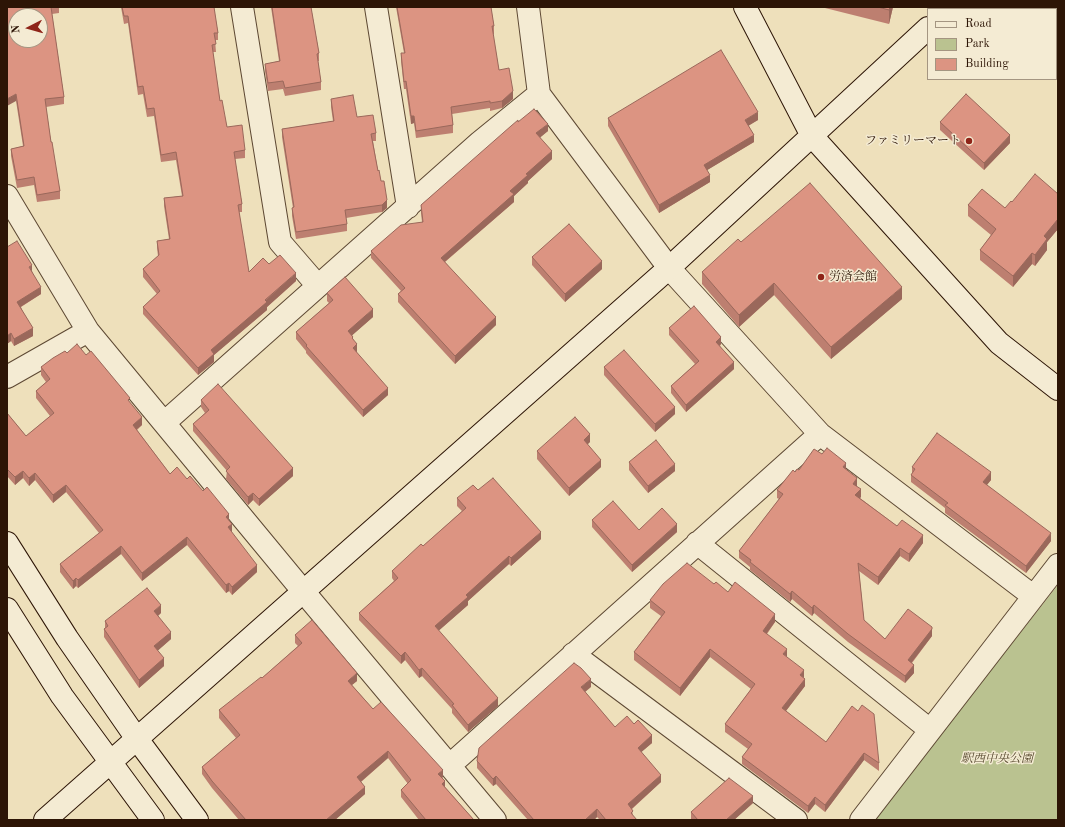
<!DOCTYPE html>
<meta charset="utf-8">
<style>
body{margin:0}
#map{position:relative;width:1065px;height:827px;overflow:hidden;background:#eee0bb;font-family:"Old Standard TT",serif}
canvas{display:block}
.frame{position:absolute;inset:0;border:8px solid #2d1506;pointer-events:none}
.legend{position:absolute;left:927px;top:8px;width:130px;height:72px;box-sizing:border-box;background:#f4ebd3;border:1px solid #a49581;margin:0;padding:5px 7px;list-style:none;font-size:12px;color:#2d1506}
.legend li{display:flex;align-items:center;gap:8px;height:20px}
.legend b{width:20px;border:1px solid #a49581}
.north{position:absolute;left:8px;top:8px;width:40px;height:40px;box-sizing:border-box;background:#f4ebd3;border:1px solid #a49581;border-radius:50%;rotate:264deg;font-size:11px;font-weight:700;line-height:16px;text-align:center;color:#2d1506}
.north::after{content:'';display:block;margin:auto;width:14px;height:18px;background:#8f2418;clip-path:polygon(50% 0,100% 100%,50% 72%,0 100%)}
</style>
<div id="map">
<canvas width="1065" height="827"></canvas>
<div class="frame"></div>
<ul class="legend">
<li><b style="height:5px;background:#f4ebd3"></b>Road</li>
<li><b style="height:11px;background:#bac290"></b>Park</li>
<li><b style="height:11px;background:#dc9482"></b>Building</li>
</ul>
<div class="north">N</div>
</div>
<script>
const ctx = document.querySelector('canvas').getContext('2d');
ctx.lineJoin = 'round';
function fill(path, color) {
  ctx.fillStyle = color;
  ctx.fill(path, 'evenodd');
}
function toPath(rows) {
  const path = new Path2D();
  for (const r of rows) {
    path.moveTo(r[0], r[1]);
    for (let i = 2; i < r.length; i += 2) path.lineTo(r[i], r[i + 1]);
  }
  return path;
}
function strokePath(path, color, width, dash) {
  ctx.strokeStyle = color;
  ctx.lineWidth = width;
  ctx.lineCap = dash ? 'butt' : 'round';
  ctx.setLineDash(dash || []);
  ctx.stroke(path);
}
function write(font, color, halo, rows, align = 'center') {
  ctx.font = font + ' "Old Standard TT","Noto Serif JP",serif';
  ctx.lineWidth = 3;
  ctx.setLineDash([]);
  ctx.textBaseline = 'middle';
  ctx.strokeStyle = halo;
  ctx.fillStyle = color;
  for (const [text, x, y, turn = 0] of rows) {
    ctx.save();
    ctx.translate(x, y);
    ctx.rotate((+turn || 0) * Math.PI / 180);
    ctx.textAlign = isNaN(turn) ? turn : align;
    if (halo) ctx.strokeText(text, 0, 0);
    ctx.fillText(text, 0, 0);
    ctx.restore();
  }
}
const green = toPath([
 [1058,585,1058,820,870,820,1002,656]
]);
const street = toPath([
 [242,7,280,242,318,286],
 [376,7,408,207],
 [528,7,539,94,669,268,820,434,1033,596],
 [7,196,88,331,303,591,495,820],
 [7,377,88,331],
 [164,423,480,142,539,94],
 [697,543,930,730],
 [573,654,796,820],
 [449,766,820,434],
 [861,820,1058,565]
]);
const secondary = toPath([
 [745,7,812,136,999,343,1058,389],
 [949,9,951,7],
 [7,543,67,638,137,739,197,820],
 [7,609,62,696,153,820],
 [45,820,669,268,928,28]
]);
const wall = toPath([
 [7,7,59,7,59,13,52,14,64,97,64,104,46,107,51,142,60,191,60,199,37,202,34,185,17,188,11,156,11,149,23,146,16,101],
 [121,7,220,7,214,8,218,33,218,40,215,40,216,52,213,52,220,101,227,127,245,150,245,158,235,159,242,204,242,212,239,212,249,272,269,264,296,281,267,307,267,310,214,355,214,362,198,375,143,314,143,307,157,294,143,277,143,269,158,256,157,248,157,241,169,239,164,206,164,198,182,196,176,160,161,162,154,116,147,117,143,94,138,95,128,23,124,24],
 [271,7,311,7,319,53,319,61,318,61,321,82,321,90,285,96,283,89,268,91,265,71,265,64,279,61],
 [396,7,491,7,494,26,494,34,493,34,499,70,513,99,502,108,490,111,490,108,452,114,453,125,453,133,416,138,414,123,411,124,406,89,404,89,401,61,401,53,404,53],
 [821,7,893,7,889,24],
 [331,99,357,117,376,133,376,141,373,141,378,171,381,181,387,208,382,212,346,218,347,224,347,231,296,239,292,216,292,208,293,208,282,137,282,129,333,121,331,107],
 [608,118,758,120,748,125,754,142,707,170,710,182,659,213,608,126],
 [518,122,548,131,540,137,552,159,528,181,528,183,514,196,514,202,445,262,496,325,455,364,398,302,398,294,401,291,371,258,371,251,422,222,421,213,421,205],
 [940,122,1010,143,984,170,940,130],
 [1058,194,1058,229,1047,242,1047,250,1035,266,1032,264,1013,287,980,260,980,250,991,235,968,216,968,205,1005,208,1012,202],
 [741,242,902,299,831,359,774,295,739,327,702,284,702,272],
 [7,247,32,271,41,294,21,307,33,336,14,346,11,341,7,344],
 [532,257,602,269,565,302,532,265],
 [327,293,373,317,352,335,357,352,356,352,388,395,363,417,306,353,306,351,296,339,296,332,329,303,327,301],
 [669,328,721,344,720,346,734,369,686,412,671,393,671,386,695,364,669,335],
 [67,353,86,355,130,403,142,425,137,430,170,474,187,479,229,521,232,531,231,532,257,572,232,595,229,591,226,593,187,545,142,581,121,554,78,588,76,586,73,589,60,572,60,564,99,533,66,492,53,503,35,480,29,486,23,478,15,485,7,476,7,413,26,436,50,416,36,398,36,391,46,382,41,375,41,367],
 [604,367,675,414,655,432,604,375],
 [201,400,293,476,259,506,253,500,248,505,226,479,227,471,193,431,193,424,205,413,201,407],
 [590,442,587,444,601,467,569,496,537,459,537,451],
 [822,454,846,470,857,486,856,486,861,497,860,498,897,526,923,543,909,562,900,556,878,585,859,571,864,620,885,639,932,636,912,663,914,673,905,683,848,642,814,613,812,616,792,599,790,602,750,570,750,567,739,558,739,551,779,499,777,498,777,490,795,472,799,470],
 [629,462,675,471,648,493,629,470],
 [912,467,991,480,986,485,1051,541,1026,573,945,513,945,508,911,482,911,475,912,473],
 [478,490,541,539,511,566,509,564,468,601,468,605,438,631,498,706,468,732,452,713,452,709,422,676,419,678,405,660,401,664,359,620,359,613,394,581,392,578,392,571,423,546,462,511,457,506,457,498],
 [592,520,639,530,677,532,632,572,592,527],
 [714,584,728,592,775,622,767,634,804,678,805,686,786,711,826,742,852,706,879,763,879,771,864,760,825,812,815,804,808,813,742,764,742,757,748,749,725,732,725,724,751,689,710,657,680,696,634,660,634,652,661,616,650,608,650,600],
 [161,613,158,616,171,639,157,651,164,666,139,688,104,637,104,629,105,628,105,621],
 [295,635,357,681,352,685,373,709,443,777,442,778,445,787,474,820,419,820,401,797,401,790,408,784,388,758,361,782,365,794,335,820,239,820,212,788,202,774,202,767,236,738,219,718,219,710,262,678,298,646,295,643],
 [591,687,585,692,615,727,634,724,652,743,641,752,661,782,632,809,633,816,637,820,600,820,597,817,594,820,528,820,496,784,493,786,477,768,477,761],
 [753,803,734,820,691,820,691,812]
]);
const shadedWall = toPath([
 [890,7,893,7,889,24,889,10],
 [513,91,513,99,502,108,502,101],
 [16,94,16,101,7,106,7,99],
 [758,112,758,120,745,128,745,120],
 [411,116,414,116,414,123,411,124],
 [548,124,548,131,536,141,536,133],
 [754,135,754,142,704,172,704,165],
 [1010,135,1010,143,984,170,984,163],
 [552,151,552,159,528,181,528,183,514,196,514,202,441,265,441,258,510,191,526,174],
 [710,175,710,182,659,213,659,205],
 [387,200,387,208,382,212,382,205],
 [1058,219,1058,229,1047,242,1047,250,1035,266,1035,255,1044,236],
 [1032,253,1032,264,1013,287,1013,276],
 [602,261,602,269,565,302,565,294],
 [32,265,32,272,29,267],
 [296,273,296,281,267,307,267,310,214,355,214,362,198,375,198,368,211,350],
 [774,283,774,295,739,327,739,315],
 [41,287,41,294,17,309,17,302],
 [902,287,902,299,831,359,831,347],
 [373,309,373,317,348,339,348,331],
 [496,317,496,325,455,364,455,356],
 [33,328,33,336,14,346,14,339],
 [11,333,11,341,7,344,7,336],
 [721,337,721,344,716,349,716,342],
 [357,344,357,352,353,356,353,348],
 [734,362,734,369,686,412,686,405],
 [388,388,388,395,363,417,363,410],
 [675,407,675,414,655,432,655,424],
 [142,417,142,425,133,432,133,425],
 [590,434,590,442,584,448,584,440],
 [601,460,601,467,569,496,569,488],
 [846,463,846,470,843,467],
 [675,464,675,471,648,493,648,486],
 [293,468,293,476,259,506,259,499],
 [23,471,23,478,15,485,15,477],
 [991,472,991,480,983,490,983,482],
 [35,473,35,480,29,486,29,478],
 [857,478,857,486,853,492,853,484],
 [66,485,66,492,53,503,53,495],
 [861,489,861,497,855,502,855,495],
 [253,493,253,500,248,505,248,497],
 [229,514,229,521,226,517],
 [232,524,232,531,228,535,228,527],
 [677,524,677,532,632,572,632,565],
 [541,532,541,539,511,566,511,558],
 [1051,533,1051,541,1026,573,1026,566],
 [923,535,923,543,909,562,909,554],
 [187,537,187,545,142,581,142,573],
 [121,546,121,554,78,588,78,580],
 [900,548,900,556,878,585,878,577],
 [509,556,509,564,468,601,468,605,435,634,435,626,466,595],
 [257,565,257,572,232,595,232,587],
 [76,578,76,586,73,589,73,581],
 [229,583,229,591,226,593,226,585],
 [792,591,792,599,790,602,790,594],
 [161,605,161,613,154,619,154,611],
 [814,605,814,613,812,616,812,608],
 [775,614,775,622,763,638,763,631],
 [932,627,932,636,908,667,908,660],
 [171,632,171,639,154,654,154,646],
 [710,649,710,657,680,696,680,688],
 [787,649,787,657,783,654],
 [405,652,405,660,401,664,401,656],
 [164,658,164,666,139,688,139,680],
 [914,665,914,673,905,683,905,676],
 [422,668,422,676,419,678,419,670],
 [804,670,804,678,800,675],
 [357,673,357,681,348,688,348,681],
 [591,679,591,687,581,695,581,687],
 [805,679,805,686,782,716,782,708],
 [498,698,498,706,468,732,468,725],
 [652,735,652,743,638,755,638,748],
 [388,751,388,758,357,785,357,777],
 [864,753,864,760,825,812,825,805],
 [443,770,443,777,438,781,438,774],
 [661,775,661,782,628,812,628,804],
 [496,776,496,784,493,786,493,779],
 [445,781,445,789,442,784],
 [365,787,365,794,335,820,326,820],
 [753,796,753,803,734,820,726,820],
 [815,797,815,804,808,813,808,806],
 [597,809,597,817,594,820,585,820]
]);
const building = toPath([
 [7,7,51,7,64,97,45,99,51,142,52,142,60,191,37,195,34,177,17,180,11,149,24,146,16,94,7,99,7,7],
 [16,16,40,16,40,40,16,40,16,16],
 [122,7,214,7,218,33,214,33,216,44,212,45,220,101,222,100,227,127,242,125,245,150,234,152,242,204,238,205,249,272,263,258,269,264,280,255,296,273,265,300,267,302,211,350,214,354,198,368,143,307,160,291,143,269,159,255,157,241,170,239,164,198,183,196,176,152,161,155,154,108,147,109,143,86,138,87,128,16,124,16,122,7],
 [272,7,311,7,319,53,317,54,321,82,285,88,283,81,268,83,265,64,280,61,272,7],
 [397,7,491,7,494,26,492,26,499,70,509,68,513,91,502,101,490,103,490,101,451,107,453,125,416,131,414,116,411,116,406,81,404,82,401,53,405,53,397,7],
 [878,7,890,7,889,10,878,7],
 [721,50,758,112,745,120,754,135,704,165,710,175,659,205,608,118,721,50],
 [966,94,1010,135,984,163,940,122,966,94],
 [353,95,357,117,373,115,376,133,371,134,378,171,379,170,381,181,384,181,387,200,382,205,345,210,347,224,296,232,292,208,294,207,282,129,334,121,331,99,353,95],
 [534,109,548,124,536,133,552,151,526,174,528,175,510,191,514,194,441,258,496,317,455,356,398,294,405,288,371,251,401,225,423,222,421,205,511,126,518,120,518,122,534,109],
 [1035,174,1058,194,1058,219,1044,236,1047,239,1035,255,1032,253,1013,276,980,250,996,229,968,205,982,189,1005,208,1011,201,1012,202,1035,174],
 [810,183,902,287,831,347,774,283,739,315,702,272,738,239,741,242,810,183],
 [569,224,602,261,565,294,532,257,569,224],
 [17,241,32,265,29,267,41,287,17,302,33,328,14,339,11,333,7,336,7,247,17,241],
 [345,277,373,309,348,331,353,337,352,338,357,344,353,348,388,388,363,410,306,346,307,345,296,332,333,300,327,293,345,277],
 [694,306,721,337,716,342,734,362,686,405,671,386,699,361,669,328,694,306],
 [77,344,86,355,91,351,130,398,128,400,142,417,133,425,170,474,177,467,187,479,190,476,203,491,207,487,229,514,226,517,232,524,228,527,257,565,232,587,229,583,226,585,187,537,142,573,121,546,78,580,76,578,73,581,60,564,103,530,66,485,53,495,35,473,29,478,23,471,15,477,7,469,7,413,26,436,54,413,36,391,50,379,41,367,53,358,65,351,67,353,77,344],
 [624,350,675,407,655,424,604,367,624,350],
 [218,384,293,468,259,499,253,493,248,497,226,471,230,467,193,424,209,410,201,400,218,384],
 [575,417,590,434,584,440,601,460,569,488,537,451,575,417],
 [937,433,991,472,983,482,1051,533,1026,566,945,505,948,503,911,475,915,469,912,467,937,433],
 [656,440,675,464,648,486,629,462,656,440],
 [827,448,846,463,843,467,857,478,853,484,861,489,855,495,897,526,902,520,923,535,909,554,900,548,878,577,858,563,864,620,885,639,908,609,932,627,932,629,908,660,914,665,905,676,848,634,814,605,812,608,792,591,790,594,750,562,751,560,739,551,783,494,777,490,793,470,795,472,797,469,799,470,814,449,822,454,827,448],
 [493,478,541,532,511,558,509,556,466,595,468,597,435,626,498,698,468,725,452,705,454,704,422,668,419,670,405,652,401,656,359,613,398,578,392,571,421,544,423,546,466,508,457,498,473,485,478,490,493,478],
 [613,501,639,530,662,508,677,524,632,565,592,520,613,501],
 [687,563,714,584,716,582,728,592,735,582,775,614,763,631,787,649,783,654,804,670,800,675,805,679,782,708,826,742,852,706,858,711,862,705,874,714,879,763,864,753,825,805,815,797,808,806,742,757,752,744,725,724,755,684,710,649,680,688,634,652,665,612,650,600,663,584,687,563],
 [147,588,161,605,154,611,171,632,154,646,164,658,139,680,104,629,108,626,105,621,147,588],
 [312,620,357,673,348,681,373,709,381,702,443,770,438,774,445,781,442,784,474,820,426,820,401,790,411,780,388,751,357,777,365,787,326,820,246,820,212,781,202,767,240,735,219,710,261,677,262,678,302,643,295,635,312,620],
 [574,663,581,668,591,679,581,687,615,727,627,716,634,724,638,720,652,735,638,748,661,775,628,804,633,811,631,813,637,820,606,820,597,809,585,820,534,820,496,776,493,779,477,761,479,748,574,663],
 [729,778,753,796,726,820,698,820,691,812,729,778]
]);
const markers = [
 [969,141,4,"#8f2418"],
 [821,277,4,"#8f2418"]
];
const poiNames = [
 ["ファミリーマート",961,141],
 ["労済会館",829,277,"left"]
];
const parkNames = [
 ["駅西中央公園",997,759]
];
fill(green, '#bac290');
strokePath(street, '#5d4833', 24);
strokePath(secondary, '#2d1506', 24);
strokePath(street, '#f4ebd3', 22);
strokePath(secondary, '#f4ebd3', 22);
fill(wall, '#bd7f70');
fill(shadedWall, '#9a685b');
fill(building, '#dc9482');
strokePath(building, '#9a685b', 1);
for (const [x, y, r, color] of markers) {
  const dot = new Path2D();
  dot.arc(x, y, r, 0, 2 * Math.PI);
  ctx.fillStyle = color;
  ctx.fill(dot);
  strokePath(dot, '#f4ebd3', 1.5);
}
write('12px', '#2d1506', '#f4ebd3', poiNames, 'right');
write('italic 12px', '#57492f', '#f4ebd3', parkNames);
</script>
